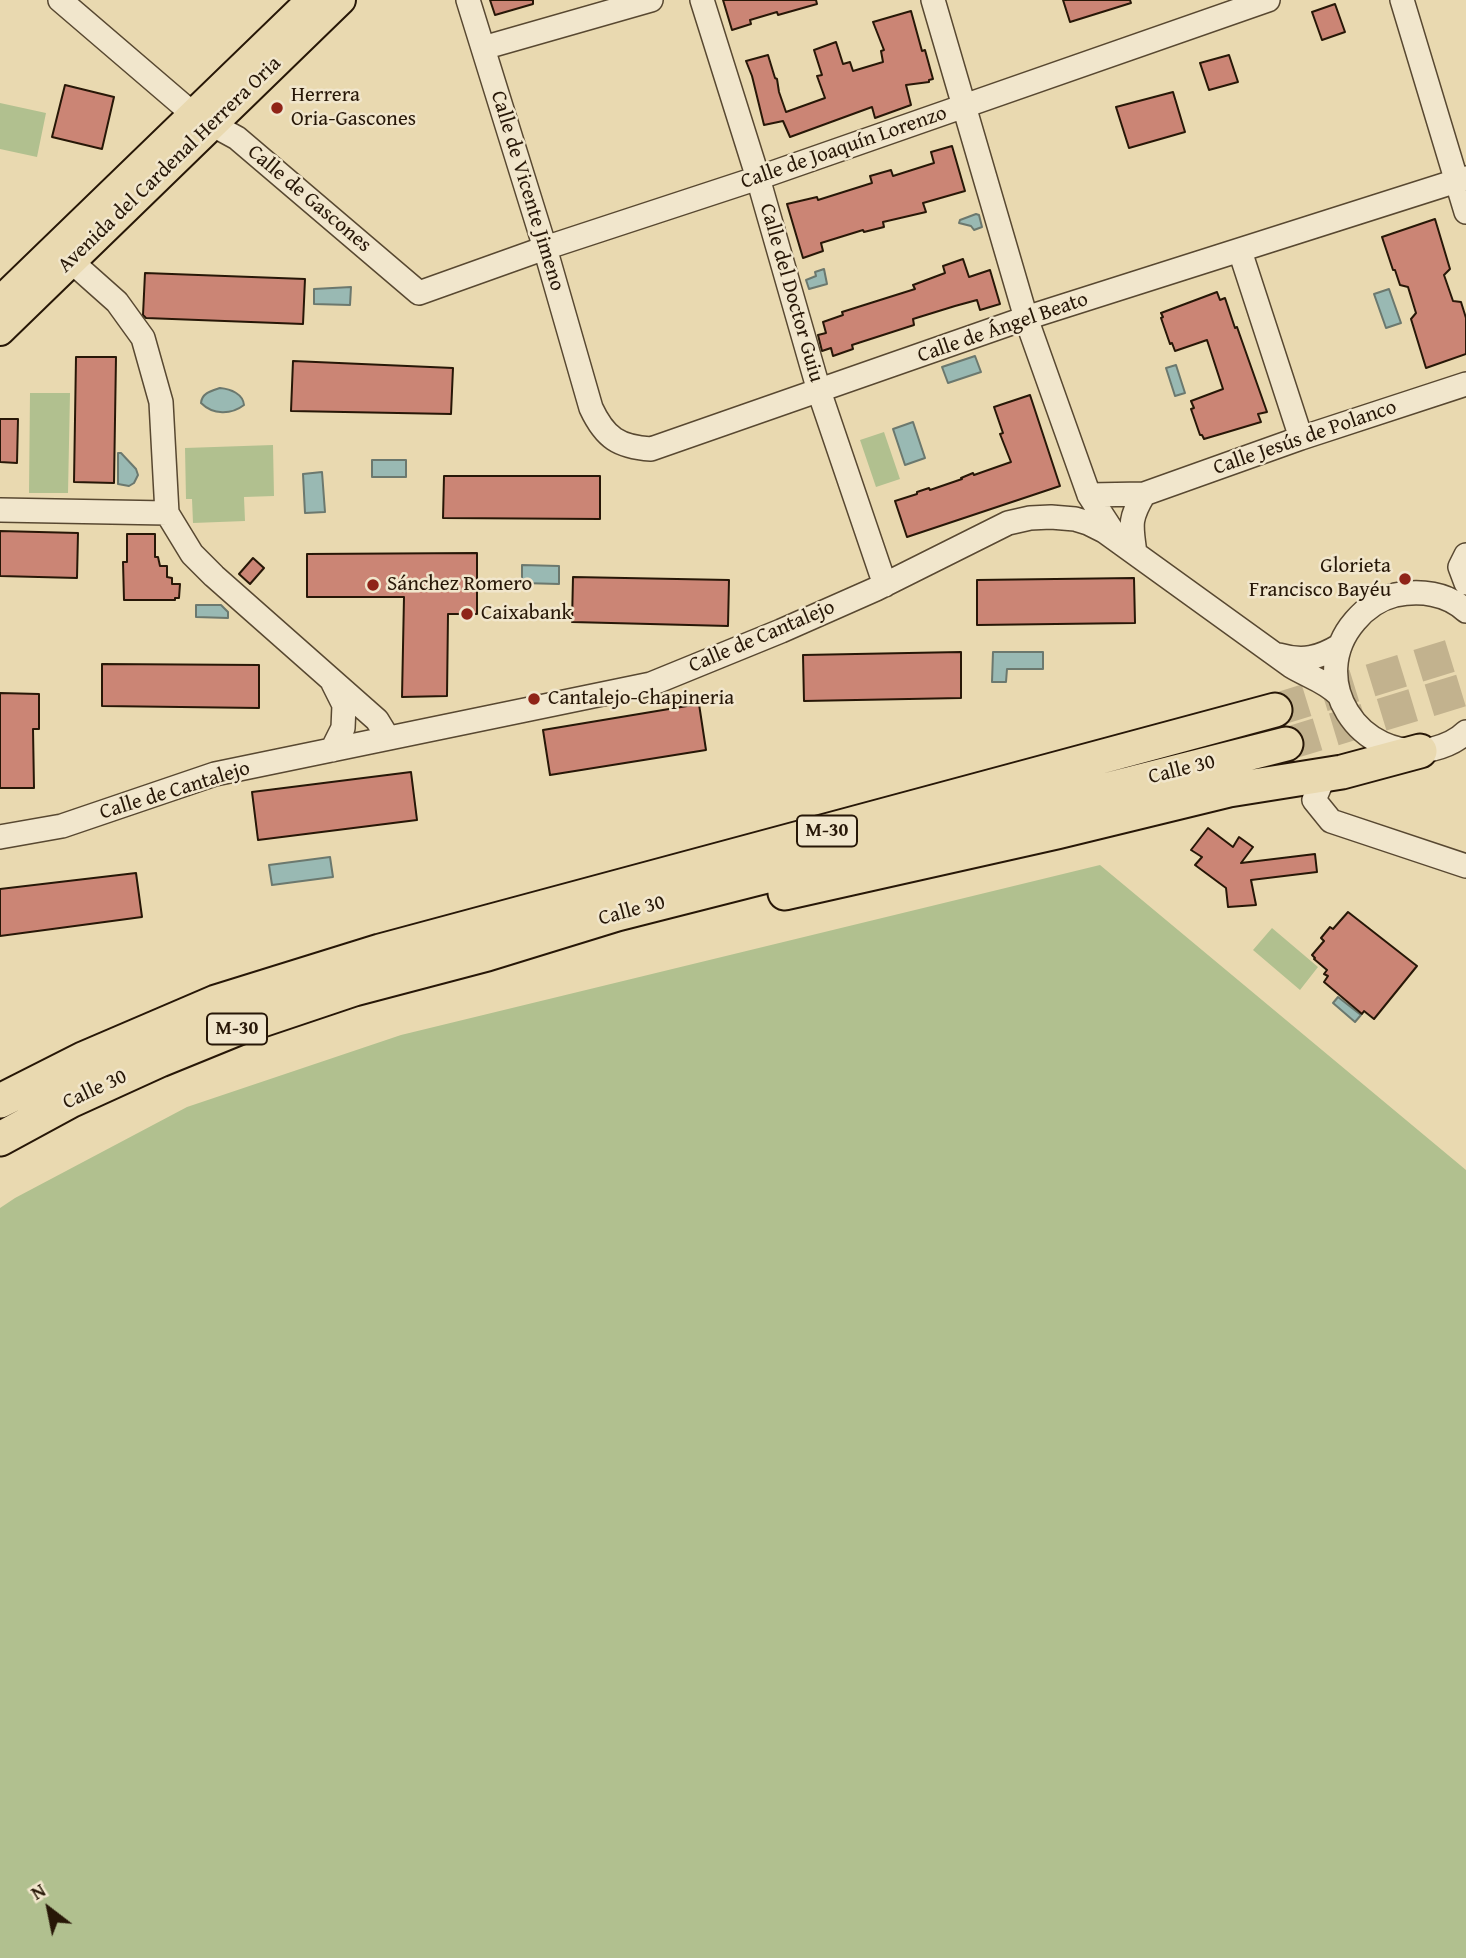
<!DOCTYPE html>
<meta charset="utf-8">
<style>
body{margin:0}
#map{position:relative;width:1466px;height:1958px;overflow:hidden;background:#e9d9b0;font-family:"Gentium Book Plus",serif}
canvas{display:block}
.north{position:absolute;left:14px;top:1874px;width:70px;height:70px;-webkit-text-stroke:5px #f1e6cc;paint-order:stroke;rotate:328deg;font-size:19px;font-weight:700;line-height:28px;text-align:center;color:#271707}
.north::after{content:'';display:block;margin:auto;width:24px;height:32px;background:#271707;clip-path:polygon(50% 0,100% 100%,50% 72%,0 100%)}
</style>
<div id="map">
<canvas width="1466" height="1958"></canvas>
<div class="north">N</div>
</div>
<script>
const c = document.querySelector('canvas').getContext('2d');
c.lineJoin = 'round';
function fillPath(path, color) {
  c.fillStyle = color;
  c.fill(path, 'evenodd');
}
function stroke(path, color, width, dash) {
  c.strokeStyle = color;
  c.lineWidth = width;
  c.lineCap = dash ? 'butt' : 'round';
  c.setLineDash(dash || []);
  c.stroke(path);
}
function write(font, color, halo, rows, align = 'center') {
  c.font = font + ' "Gentium Book Plus",serif';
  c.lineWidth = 5;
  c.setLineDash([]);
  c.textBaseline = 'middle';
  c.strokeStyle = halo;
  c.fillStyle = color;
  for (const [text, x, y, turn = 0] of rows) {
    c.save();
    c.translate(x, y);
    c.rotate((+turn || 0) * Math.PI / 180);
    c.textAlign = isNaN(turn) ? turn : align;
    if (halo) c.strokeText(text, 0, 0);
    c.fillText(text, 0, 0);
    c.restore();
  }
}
fillPath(new Path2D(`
 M0,103l46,10 -9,44 -37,-8z
 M30,393h40l-2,100h-39z
 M884,432l16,47 -24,8 -16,-47z
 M273,445l1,51 -30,1 1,24 -52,2 -1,-24h-6l-1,-51z
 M1100,865l366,305v788h-1466v-750l15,-10 172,-91 214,-72z
 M1272,928l46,39 -18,23 -47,-40z`), '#b1c08f');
const water = new Path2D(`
 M976,214l3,1 3,12 -8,3 -3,-4 -12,-3 1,-3z
 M824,269l3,15 -18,5 -3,-9 10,-4 -1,-4z
 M351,287l-1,18 -36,-1v-15z
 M1389,289l12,34 -15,5 -12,-34z
 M975,356l6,16 -33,11 -6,-16z
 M1176,365l9,28 -10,3 -9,-28z
 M220,388c11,1 23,6 24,17 -13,10 -31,10 -43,-2 1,-10 10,-12 19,-15z
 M913,422l12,36 -20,7 -12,-36z
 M121,453l15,16 2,6 -4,8 -5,3 -11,-2v-31z
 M372,460h34v17h-34z
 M322,472l3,40 -20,1 -2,-39z
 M522,565l37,1v18l-37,-1z
 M196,605h25l7,7v6l-32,-1z
 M993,652h50v17h-36l-1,13h-14z
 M330,857l3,20 -61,8 -3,-20z
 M1338,997l23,18 -6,7 -22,-19z`);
fillPath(water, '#99b9b3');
stroke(water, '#6b786e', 2);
const building = new Path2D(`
 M490,0h43v4l-38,11z
 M723,0h93l1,4 -39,11 -1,-3 -27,8 1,4 -19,6z
 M1063,0h67l1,3 -61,19z
 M1335,4l10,28 -23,8 -10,-28z
 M911,11l11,40 3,-1 8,29 -4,1v2l-23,3 5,20 -36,13 -3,-11 -82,30 -7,-16 -19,4 -12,-49 -6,-15 22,-6 7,23 2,1 2,13 7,20 39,-14 -8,-22 5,-1 -8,-25 22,-8 7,22 7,-2 3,9 30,-9 -2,-11 3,-1 -11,-28z
 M1229,55l9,27 -29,8 -9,-27z
 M65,85l49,12 -12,52 -50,-12z
 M1173,92l12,40 -56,16 -13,-41z
 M952,146l13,45 -42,12 3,9 -43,10 1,5 -20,5 -1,-2 -42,13 2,8 -20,7 -16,-54 30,-7 1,3 54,-17 -2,-7 21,-6 2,6 41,-13 -3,-11z
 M1435,219l15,50 -6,6 9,26 8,1 5,16v36l-40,14 -15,-49 5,-6 -8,-26 -8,-2 -5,-15h-2l-11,-33z
 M963,259l6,18 21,-7 10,34 -20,6 -3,-10 -22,6 -42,13 1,6 -62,20 1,4 -20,7 -2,-8 -9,3 -4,-16 8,-2 -3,-11 20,-7 -1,-3 73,-23 -2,-4 32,-12 -2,-7z
 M145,273l160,6 -2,45 -157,-6 -3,-3z
 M1217,292l3,8 5,-2 10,30 2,-1 30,85 -9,2 3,8 -57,17 -2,-4h-2l-9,-26 3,-1 -3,-7 32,-12 -16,-49 -32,11 -3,-8 -2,1 -9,-26 2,-1 -2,-4z
 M76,357h40l-2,126 -40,-1z
 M293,361l160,7 -2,46 -160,-3z
 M1030,395l30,91 -153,51 -12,-36 22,-7v-2l12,-4 1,2 32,-11 -1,-1 12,-5 1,2 37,-13 -11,-28 3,-1 -9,-26z
 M0,419h18l-1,44 -17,-1z
 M444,476h156v43l-157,-1z
 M0,531l78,2 -1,45 -77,-2z
 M127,534h28v23h3l2,9h7v11l5,1v6h8l-1,14h-4v2h-51l-1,-38h4z
 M477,553v61h-29l-1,82 -45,1 2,-100h-97v-43z
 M253,558l11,10 -14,16 -11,-10z
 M573,577l156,3 -1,46 -156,-4z
 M1134,578l1,45 -158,2v-45z
 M961,652v46l-157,3 -1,-46z
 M102,664l157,1v43l-157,-2z
 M0,693l39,1v35h-6l1,59h-34z
 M699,704l7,46 -156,25 -7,-45z
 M411,772l6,48 -159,20 -6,-48z
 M1208,828l25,19 6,-10 14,10 -12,16 74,-9 2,18 -66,8 5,25 -28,2 -2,-19 -31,-23 7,-8 -11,-7z
 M136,873l6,44 -142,19v-47z
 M1348,912l69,54 -43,53 -10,-8 -2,3 -38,-32 4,-6 -4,-2 3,-4 -13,-11 1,-1 -3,-3 12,-14 -3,-3 9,-11 3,2z`);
fillPath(building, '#cb8575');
stroke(building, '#271707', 2);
stroke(new Path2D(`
 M1275,710l191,-59
 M1286,744l180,-55`), '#c2b28e', 33, [33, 17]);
const minor = new Path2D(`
 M60,0l133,114 44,24 182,155 126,-45 213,-70 510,-178
 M468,0l77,248 46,160c14,30 28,39 60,41l375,-131 440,-140
 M702,0l56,178 61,213 66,194
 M933,0l93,318 63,177 26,40
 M1402,0l64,212
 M483,48l168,-48
 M1240,251l61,187
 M72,262l45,40 26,36 18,64 6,111 25,41 22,22 163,144 11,18
 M1089,495l55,-1 157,-56 165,-54
 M0,510l167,3
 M1135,553c-4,-28 -6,-34 9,-59
 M1466,555l-6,12 6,16
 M1466,611c-19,-18 -46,-21 -71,-16 -16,4 -29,13 -40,26 -50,58 4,143 78,128 12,-3 24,-8 33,-17
 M1279,655c24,7 40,3 60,-9
 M332,750l11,-22 1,-23 -11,-22
 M1325,774l-11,26 17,21 135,45
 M0,837l62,-11 153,-52 436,-90 130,-53 95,-42 132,-66 22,-5 21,-1 24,2 13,4 16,8 187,135c16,10 35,15 48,29`);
const major = new Path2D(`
 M0,301l311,-301
 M0,331l341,-331`);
const highway = new Path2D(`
 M785,893l272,-61 172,-42 113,-18 78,-21
 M0,1101l83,-42 133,-57 164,-51 895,-241
 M0,1139l70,-38 90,-41 81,-33 113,-38 133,-35 130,-40 669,-170`);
stroke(minor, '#584831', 26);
stroke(major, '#271707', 32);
stroke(highway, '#271707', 37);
stroke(minor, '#f1e6cc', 23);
stroke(major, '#e9d9b0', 28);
stroke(highway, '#e9d9b0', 33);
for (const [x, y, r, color] of [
 [277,108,7,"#8f2418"],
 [1405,579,7,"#8f2418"],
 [373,585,7,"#8f2418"],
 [467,614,7,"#8f2418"],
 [534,699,7,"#8f2418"]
]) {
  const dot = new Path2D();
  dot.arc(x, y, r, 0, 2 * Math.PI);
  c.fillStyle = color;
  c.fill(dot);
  stroke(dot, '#f1e6cc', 2.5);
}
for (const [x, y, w] of [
 [827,831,60],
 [237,1029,60]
]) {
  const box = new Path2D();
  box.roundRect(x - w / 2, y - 15.5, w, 31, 5);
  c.fillStyle = '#f1e6cc';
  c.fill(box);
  stroke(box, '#271707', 2);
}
write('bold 19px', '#271707', null, [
 ["M-30",827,831],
 ["M-30",237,1029]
]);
write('21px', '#271707', '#f1e6cc', [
 ["Herrera",291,96],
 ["Oria-Gascones",291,120],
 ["Glorieta",1391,567,"right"],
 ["Francisco Bayéu",1391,591,"right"],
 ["Sánchez Romero",387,585],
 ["Caixabank",481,614],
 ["Cantalejo-Chapineria",548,699]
], 'left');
write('21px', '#271707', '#f1e6cc', [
 ["Calle de Joaquín Lorenzo",844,148,-19],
 ["Avenida del Cardenal Herrera Oria",170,165,-44],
 ["Calle de Vicente Jimeno",527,191,73],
 ["Calle de Gascones",309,199,40],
 ["Calle del Doctor Guiu",791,293,74],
 ["Calle de Ángel Beato",1003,328,-19],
 ["Calle Jesús de Polanco",1305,438,-19],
 ["Calle de Cantalejo",762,637,-23],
 ["Calle 30",1182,770,-14],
 ["Calle de Cantalejo",175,791,-17],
 ["Calle 30",632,911,-15],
 ["Calle 30",95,1090,-25]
]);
</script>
